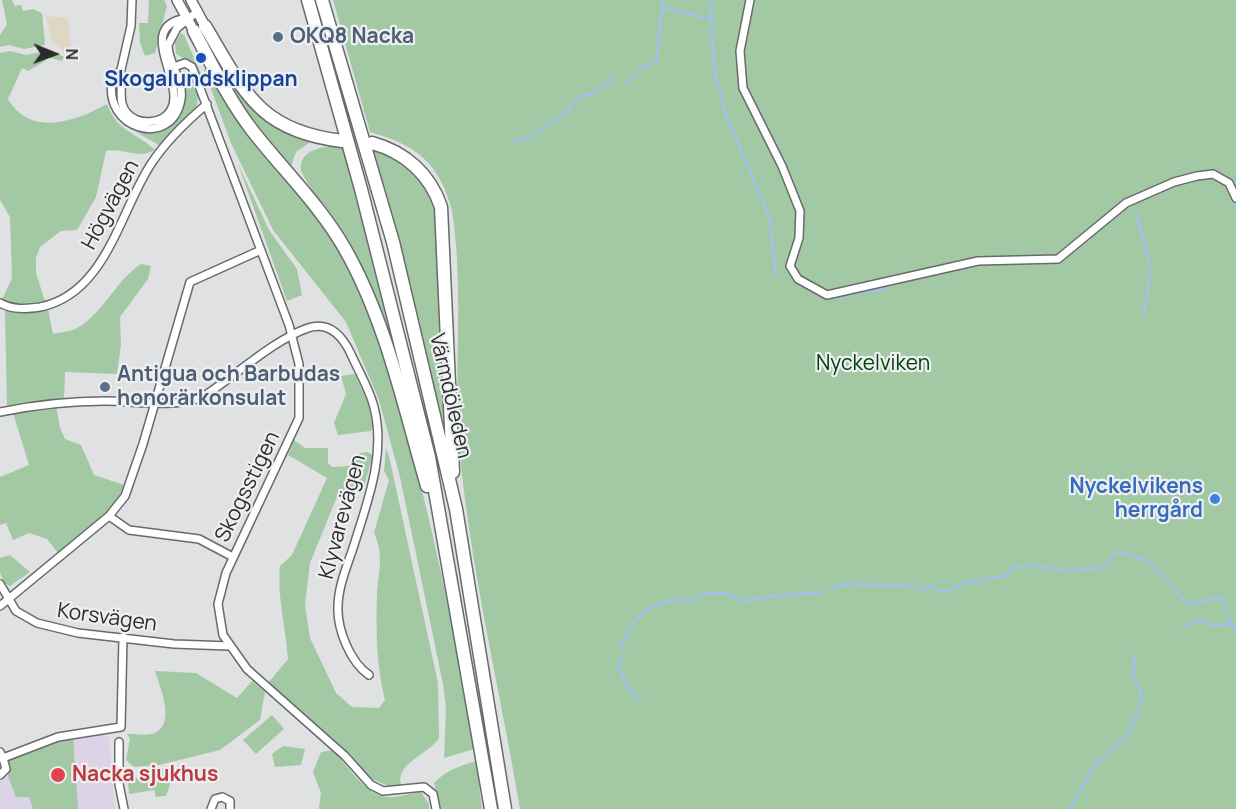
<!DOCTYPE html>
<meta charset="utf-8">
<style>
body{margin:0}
#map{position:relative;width:1236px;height:809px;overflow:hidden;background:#e0e1e3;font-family:Manrope,sans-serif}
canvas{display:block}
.north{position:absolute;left:24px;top:24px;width:60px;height:60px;-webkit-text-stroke:4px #edeff0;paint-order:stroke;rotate:91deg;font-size:16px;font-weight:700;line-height:24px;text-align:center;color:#2a2b2b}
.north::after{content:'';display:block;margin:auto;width:21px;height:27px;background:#2a2b2b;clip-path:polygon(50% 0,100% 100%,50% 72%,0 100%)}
</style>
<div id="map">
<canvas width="1236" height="809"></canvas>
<div class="north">N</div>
</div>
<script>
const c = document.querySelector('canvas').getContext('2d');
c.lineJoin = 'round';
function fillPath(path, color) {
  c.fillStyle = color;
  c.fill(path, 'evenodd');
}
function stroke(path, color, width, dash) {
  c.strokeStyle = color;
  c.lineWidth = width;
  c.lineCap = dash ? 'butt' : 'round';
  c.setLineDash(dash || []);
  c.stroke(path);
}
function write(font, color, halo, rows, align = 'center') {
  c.font = font + ' Manrope,sans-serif';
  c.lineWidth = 4.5;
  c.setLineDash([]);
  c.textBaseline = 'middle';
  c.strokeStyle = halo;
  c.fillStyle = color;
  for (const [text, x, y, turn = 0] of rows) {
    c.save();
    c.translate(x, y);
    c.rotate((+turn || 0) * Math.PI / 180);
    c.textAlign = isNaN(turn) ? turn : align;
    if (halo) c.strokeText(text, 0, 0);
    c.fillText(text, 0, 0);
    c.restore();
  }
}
fillPath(new Path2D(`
 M46,16l22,2 3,33 -3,4 -17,-15z`), '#e0d7c2');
fillPath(new Path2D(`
 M103,734l6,4 6,71h-115v-29l8,-10 1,-11 64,-23z`), '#ddd3e7');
fillPath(new Path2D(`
 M2,0h10l3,6 6,-1 2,6 10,-2 9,4 3,32 -21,4 -15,-4 -9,2v-12l7,-11z
 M149,0h15l3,6 -12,47 -10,3 -5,-13 -1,-20h9z
 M333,0h903v809h-716c-19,-115 -47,-228 -59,-344 -9,-84 4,-170 -9,-254 -12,-47 -35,-66 -82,-79z
 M181,33l3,2 18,41 3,13 -11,-25 -18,-10 -1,-12z
 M51,50l13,7 -2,4 -16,-4 -1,4 -17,10 -6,-3 -14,31c22,38 67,23 99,5 11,29 28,27 48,46 -18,10 -31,-3 -49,1l-10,46 -19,33 -16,1 -21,16 -4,11v15l9,28 -35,4 -8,-5 10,-22 -2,-61 -10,-17v-147l10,-2 16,4z
 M217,64c33,41 45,59 95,77l-16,11 -6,17 -45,-56z
 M206,66c12,23 25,49 42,70 31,37 66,71 91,113 29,48 44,104 60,157 33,112 56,227 75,343l-30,9 2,-50 -3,-24 -43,-207 -21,-77 -33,-78 -73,-92 -42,-87 -27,-73z
 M186,72l12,24 -1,10 -38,39 -25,-14c41,10 58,-22 49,-57z
 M343,146l30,108 35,151c-16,-52 -29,-108 -55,-157 -15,-27 -39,-50 -52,-77 -3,-23 25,-25 42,-25z
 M373,149l32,15 19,20 10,20 5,35 5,185z
 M238,164l31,66 28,39 5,26 -15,6z
 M141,264l10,2 -3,13 -28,38 1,27 -4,30 -52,-2 -1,26 -57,9 -2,-96 43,-2 5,25c7,-2 18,-2 24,-6 26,-14 39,-48 64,-64z
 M355,374l14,31 4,22 -2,4 -33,4 -4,-12 12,-29 -5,-18z
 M56,406l4,22 5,11 16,6 13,30 30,10 -9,20 -57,48 -11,-14 -18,-6 -16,7 -7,-17 -6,2v-48l29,-12 -16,-52z
 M294,440l11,8h23v15l4,4 18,-1 6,-12 11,-2 6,3 -11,38 -23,-1 -29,71 -5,42 5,33 26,55 16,14 27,1 6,-8c-9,-34 -9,-72 -8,-107 2,-22 7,-39 -3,-60l15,-53 -5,-9 2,-23 3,8 49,227 1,55c-11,17 -44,25 -38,47l-10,2 -24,-10 -16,-22 -83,-72 20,-24c-2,-32 -11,-60 -8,-93l12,-11 35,-77 -39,-23z
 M10,555l20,17 -20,14 -6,-3 -4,-11v-14z
 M155,671l41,2 41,25 15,-17 13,11 -5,28 -40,30 -61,15 -25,2 -8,-7 4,-21 -3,-5c8,0 21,2 28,-1 21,-11 5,-45 0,-62z
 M272,715l12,14 -28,25 -13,-14z
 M73,736l5,73h-45l-4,-12h-13l-8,-21 1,-17 44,-18z
 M283,746l22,3 -4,16 -26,2 -3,-13z
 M333,750c14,15 32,45 54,47 12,1 23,-4 34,-5l8,12v5h-110l2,-16 -8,-21 8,-20z
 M476,761l6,48h-41l-7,-26c12,-13 26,-17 42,-22z
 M165,768l5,1 3,6 -7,21 -10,1 -2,-7 -25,4 -2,-20 8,-2 1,6 23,-3v-6z`), '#a2c8a4');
stroke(new Path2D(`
 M714,0l-4,6 5,68 11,40 44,105 6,56
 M662,8l49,11
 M656,63l7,-63
 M638,69l14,-5
 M625,82l11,-7
 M605,86l7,-8
 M515,143l3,-4 10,-1 42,-28v-4l14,-12 5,2 11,-8
 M1136,213l14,52
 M839,299l17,-6 30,-3
 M1144,316l6,-47
 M915,587l7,3 9,-4 13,6 25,-10 37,-6 8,-9 19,-2 33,6 41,-4 6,-13c35,-5 55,27 74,51l35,-8 9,27
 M830,589l14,-5 67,2
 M1183,628l10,-7 11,-1 6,5 21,-1 5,5
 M620,648c6,-8 7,-18 13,-25 14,-18 39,-26 59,-22l13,-7 21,-1 17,9 29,-6 51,-4
 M624,655l-6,10 8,20 14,17
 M1069,809l27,-45 32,-30 9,-19 5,-19 -9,-21 2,-19`), '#9cc2fd', 2);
const minor = new Path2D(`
 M750,0l-10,51 3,37 39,78 18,45 -1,27 -9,28 8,13 29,16 151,-34 80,-2 68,-56 48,-21 23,-6 16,-2 16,9 7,15
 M187,18c-60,9 13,77 -24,100 -7,4 -18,5 -26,2 -20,-8 -16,-27 -15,-44l-5,-3 -4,4c-13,53 60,73 68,22 3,-20 -13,-35 -13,-54l9,-17 21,-17
 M168,69l17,-6 7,4 97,258 10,39v54l-73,155 -8,31 5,31 24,34 98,87 26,29 12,6 41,-4 9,7 3,15
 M120,74l11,-48 1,-26
 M0,303c13,7 26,6 40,4 66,-13 80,-96 111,-143 15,-23 36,-43 56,-60
 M0,412c35,-7 69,-11 105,-11 33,0 63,7 96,-3 32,-20 72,-58 107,-70 21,-7 34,8 42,24 8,18 19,36 24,55 12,47 -6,93 -20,138 -6,19 -16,41 -16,62 -1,22 12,55 31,68
 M109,516l20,14 70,9 34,18
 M0,584l16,27 21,12 41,10 96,11 55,2
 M0,606l109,-90 16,-20 18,-52 47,-162 71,-32
 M119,742v42l5,25
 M0,752l3,6 55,-21 63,-10 2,-90
 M0,775l6,-6 -3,-11
 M211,809l4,-10 7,-2 8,4v8`);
const secondary = new Path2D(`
 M177,0l17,31
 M191,0l14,26`);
const motorway = new Path2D(`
 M308,0l53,189 68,268 62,352
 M322,0l71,242 63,267 49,300
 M205,26c39,65 53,105 137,115
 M194,31c18,34 35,69 58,99 31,40 68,75 93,119 41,72 59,158 82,237
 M372,143c33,9 58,31 69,64l12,265`);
stroke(minor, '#686a6b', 10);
stroke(secondary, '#686a6b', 12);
stroke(motorway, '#686a6b', 15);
stroke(minor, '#fff', 7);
stroke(secondary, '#fff', 9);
stroke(motorway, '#fff', 12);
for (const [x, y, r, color] of [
 [278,37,6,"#5c6f8a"],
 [201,58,6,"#1a4fb4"],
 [105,387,6,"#5c6f8a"],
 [1215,499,6,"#3f7fe0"],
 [58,775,8,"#e0444e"]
]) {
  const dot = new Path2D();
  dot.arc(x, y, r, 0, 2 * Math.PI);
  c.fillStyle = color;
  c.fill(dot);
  stroke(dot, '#edeff0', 2);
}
write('bold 21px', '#4e5e75', '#edeff0', [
 ["OKQ8 Nacka",290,37],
 ["Antigua och Barbudas",117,375],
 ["honorärkonsulat",117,399]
], 'left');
write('bold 21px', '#164399', '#edeff0', [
 ["Skogalundsklippan",201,80]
]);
write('21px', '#2a2b2b', '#edeff0', [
 ["Högvägen",111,205,-62],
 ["Värmdöleden",450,396,77],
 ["Skogsstigen",248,487,-64],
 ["Klyvarevägen",343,517,-75],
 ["Korsvägen",107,618,8]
]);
write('21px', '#014111', '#edeff0', [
 ["Nyckelviken",873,364]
]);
write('bold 21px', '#366cbe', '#edeff0', [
 ["Nyckelvikens",1203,487],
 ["herrgård",1203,511]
], 'right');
write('bold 21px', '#be3a42', '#edeff0', [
 ["Nacka sjukhus",72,775]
], 'left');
</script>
